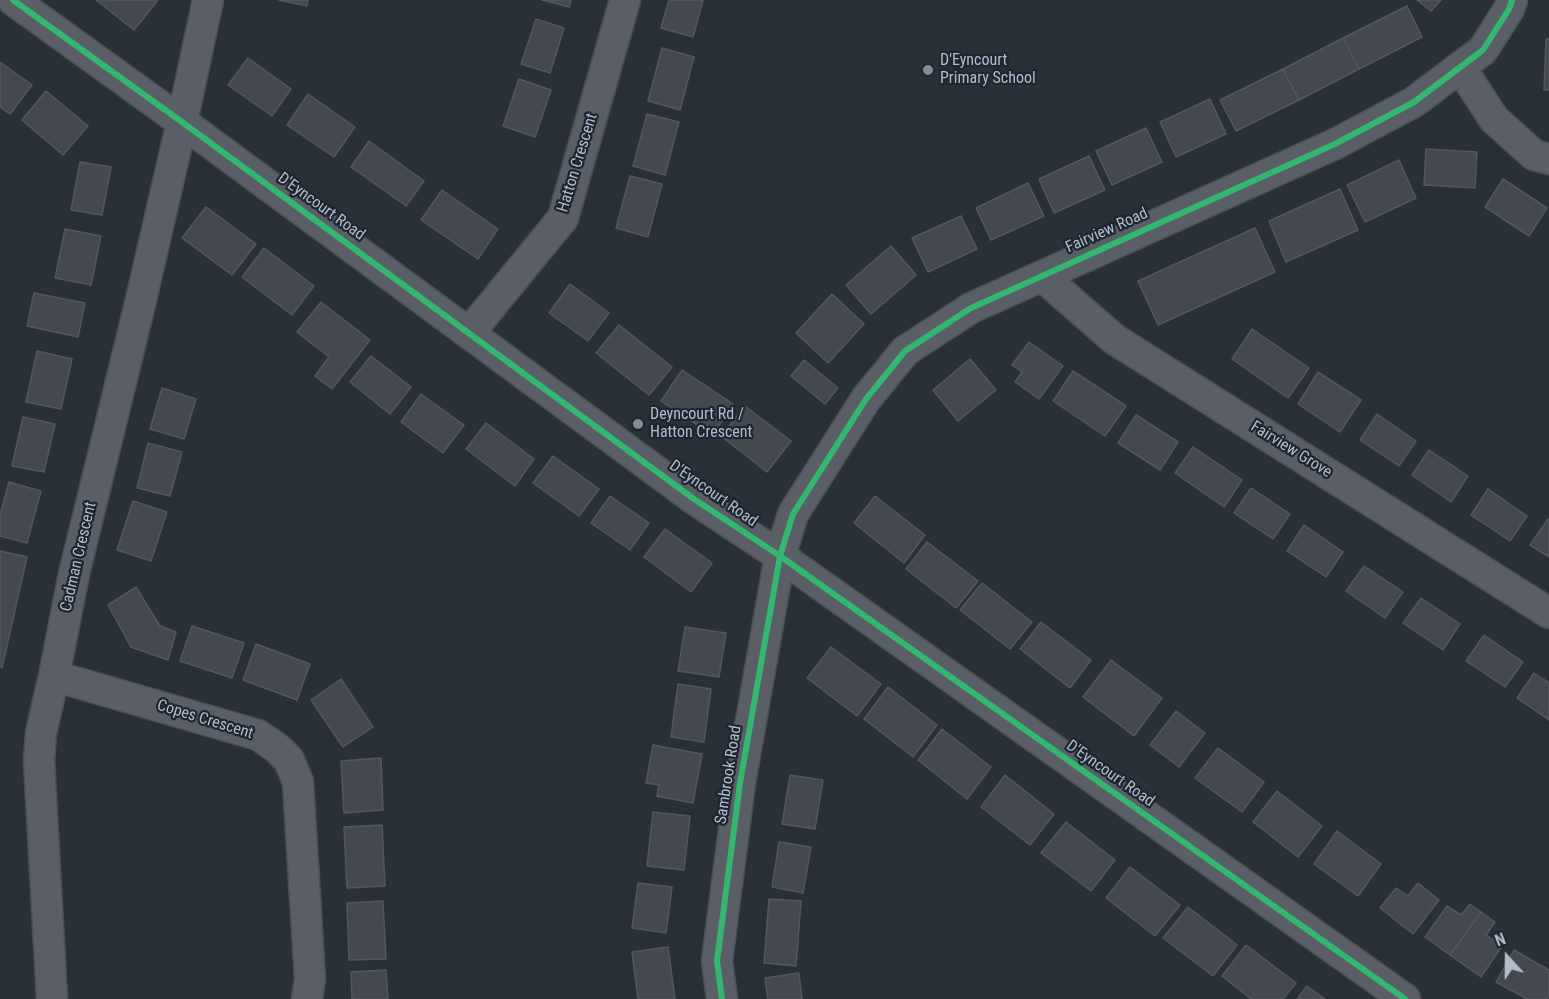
<!DOCTYPE html>
<style>
body{margin:0}
#map{position:relative;width:1549px;height:999px;overflow:hidden;background:#2a3038;font-family:"Roboto Condensed",sans-serif}
canvas{display:block}
.north{position:absolute;left:1477px;top:927px;width:60px;height:60px;-webkit-text-stroke:4px #1d2633;paint-order:stroke;rotate:339deg;font-size:16px;font-weight:700;line-height:24px;text-align:center;color:#b4bcc9}
.north::after{content:'';display:block;margin:auto;width:21px;height:27px;background:#b4bcc9;clip-path:polygon(50% 0,100% 100%,50% 72%,0 100%)}
</style>
<div id="map">
<canvas width="1549" height="999"></canvas>
<div class="north">N</div>
</div>
<script>
const c = document.querySelector('canvas').getContext('2d');
c.lineJoin = 'round';
function fillPath(path, color) {
  c.fillStyle = color;
  c.fill(path, 'evenodd');
}
function stroke(path, color, width, dash) {
  c.strokeStyle = color;
  c.lineWidth = width;
  c.lineCap = dash ? 'butt' : 'round';
  c.setLineDash(dash || []);
  c.stroke(path);
}
function write(font, color, halo, rows, align = 'center') {
  c.font = font + ' "Roboto Condensed",sans-serif';
  c.lineWidth = 4.5;
  c.setLineDash([]);
  c.textBaseline = 'middle';
  c.strokeStyle = halo;
  c.fillStyle = color;
  for (const [text, x, y, turn = 0] of rows) {
    c.save();
    c.translate(x, y);
    c.rotate((+turn || 0) * Math.PI / 180);
    c.textAlign = isNaN(turn) ? turn : align;
    if (halo) c.strokeText(text, 0, 0);
    c.fillText(text, 0, 0);
    c.restore();
  }
}
const building = new Path2D(`
 M96,0h62l-24,30z
 M279,0h29l-1,6z
 M542,0h29l-2,7z
 M669,0h34l-10,37 -32,-9z
 M1417,0h24l-10,11z
 M1407,6l15,31 -63,32 -16,-31z
 M536,19l28,9 -14,45 -29,-9z
 M1343,38l16,31 -60,31 -16,-31z
 M1546,39h3v51h-5z
 M662,48l32,9 -14,53 -32,-9z
 M248,58l43,31 -19,27 -44,-31z
 M0,62l32,23 -22,29 -10,-7z
 M1283,69l16,31 -63,31 -16,-31z
 M519,79l32,11 -16,47 -32,-11z
 M46,91l42,35 -25,29 -41,-35z
 M308,94l47,33 -21,30 -47,-32z
 M1210,99l16,35 -50,23 -16,-35z
 M647,114l32,8 -14,53 -32,-9z
 M1146,128l16,34 -50,23 -16,-34z
 M369,141l55,40 -18,25 -55,-39z
 M1426,149l51,3 -2,36 -51,-3z
 M1089,156l16,34 -51,23 -15,-34z
 M1399,160l17,38 -51,24 -18,-37z
 M80,162l31,5 -9,48 -31,-5z
 M630,176l32,8 -14,53 -32,-9z
 M1503,179l44,29 -18,28 -44,-29z
 M1028,183l16,33 -53,24 -15,-32z
 M1340,189l18,41 -72,32 -17,-41z
 M442,190l56,39 -20,30 -57,-39z
 M206,207l50,37 -24,31 -50,-37z
 M961,216l16,33 -49,23 -16,-34z
 M1255,228l20,44 -117,53 -20,-44z
 M65,229l36,7 -10,49 -36,-7z
 M891,246l25,29 -45,39 -25,-29z
 M264,248l50,38 -22,29 -50,-38z
 M570,284l39,29 -21,28 -39,-28z
 M34,293l51,10 -7,34 -51,-11z
 M832,294l32,30 -36,39 -32,-30z
 M321,302l49,38 -38,49 -17,-13 14,-19 -32,-25z
 M619,325l53,42 -23,28 -53,-42z
 M1252,329l57,39 -21,30 -56,-39z
 M1029,342l34,24 -24,33 -24,-17 7,-10 -10,-7z
 M37,351l35,8 -11,50 -35,-7z
 M371,356l40,31 -21,27 -40,-32z
 M970,359l26,31 -38,31 -25,-31z
 M804,360l34,28 -13,16 -34,-28z
 M682,370l51,34 -20,31 -52,-34z
 M1073,371l53,35 -21,30 -52,-35z
 M1318,372l43,28 -21,32 -42,-28z
 M162,388l34,11 -12,40 -34,-10z
 M421,394l43,31 -21,28 -42,-31z
 M745,406l46,35 -24,31 -46,-36z
 M1377,414l39,27 -17,25 -39,-26z
 M1136,415l42,27 -18,28 -42,-27z
 M23,417l32,7 -11,48 -32,-6z
 M486,423l48,36 -19,27 -49,-37z
 M148,443l34,9 -12,44 -33,-8z
 M1193,447l49,33 -18,27 -49,-34z
 M1429,450l39,26 -17,26 -39,-27z
 M553,456l46,33 -20,27 -46,-33z
 M9,482l32,9 -14,52 -27,-7v-21z
 M1251,488l39,26 -17,25 -39,-26z
 M1488,489l39,27 -17,25 -39,-26z
 M610,496l39,27 -19,27 -39,-27z
 M875,496l50,39 -21,28 -50,-40z
 M133,501l34,11 -16,49 -34,-11z
 M1548,519l1,1v37l-19,-12z
 M1304,525l39,27 -17,25 -39,-26z
 M665,529l47,34 -21,29 -47,-35z
 M927,542l51,39 -22,27 -50,-39z
 M0,551l27,6 -25,111 -2,-1z
 M1364,566l39,26 -18,26 -39,-27z
 M982,583l50,39 -22,27 -50,-39z
 M136,587l24,39 16,6 -8,28 -37,-13 -23,-42z
 M1421,598l39,26 -17,26 -40,-27z
 M1041,622l50,38 -21,28 -50,-39z
 M192,626l52,17 -12,35 -52,-17z
 M685,627l41,6 -7,44 -41,-6z
 M1484,635l39,27 -18,25 -39,-26z
 M256,644l54,20 -13,36 -54,-20z
 M831,647l50,37 -24,32 -50,-38z
 M1111,660l51,38 -28,38 -51,-39z
 M1534,673l15,10v37l-32,-22z
 M341,679l32,48 -30,20 -32,-47z
 M678,684l33,5 -7,53 -33,-5z
 M888,687l49,38 -24,32 -49,-38z
 M1176,711l29,22 -26,34 -29,-22z
 M942,729l49,38 -24,32 -49,-39z
 M653,745l49,9 -9,49 -36,-7 2,-11 -13,-2z
 M1218,748l46,34 -22,30 -47,-34z
 M381,758l2,52 -39,3 -3,-52z
 M790,775l33,5 -8,49 -33,-5z
 M1005,775l49,39 -24,31 -49,-38z
 M1277,791l45,35 -24,31 -45,-35z
 M653,812l37,4 -6,54 -37,-4z
 M1066,822l49,38 -24,31 -50,-38z
 M382,825l3,61 -38,2 -3,-61z
 M1337,831l44,33 -23,32 -44,-32z
 M779,842l32,5 -8,46 -31,-6z
 M1130,867l50,38 -25,31 -49,-38z
 M638,883l34,4 -6,46 -34,-5z
 M1418,883l21,17 -26,34 -33,-26 16,-20 12,8z
 M769,899l32,2 -5,65 -32,-3z
 M383,901l3,58 -37,1 -2,-57z
 M1470,904l11,8 -31,43 -25,-18 22,-31 14,9z
 M1188,907l49,38 -24,31 -50,-38z
 M1481,912l14,10 -9,13 16,11 -21,31 -31,-22z
 M1246,945l50,38 -13,16h-32l-29,-23z
 M668,947l7,52h-37l-6,-47z
 M1514,950l35,20v26l-2,3h-20l-31,-17z
 M386,970l2,29h-36l-1,-27z
 M799,973l3,26h-34l-3,-21z
 M1307,986l18,13h-28z`);
fillPath(building, '#444950');
stroke(building, '#52575f', 1.5);
const minor = new Path2D(`
 M13,0l169,122 512,377 86,57 625,443
 M1460,67l34,52 40,36 15,4
 M1042,276l72,63 435,274
 M469,333l94,-115 62,-218
 M54,676l204,59 19,13 12,12 9,22 12,197 -3,20
 M52,999l-13,-239 2,-27 13,-57 20,-102 66,-270 42,-182 26,-122
 M722,999l-5,-38 23,-178 40,-227 13,-42 73,-115 39,-48 66,-43 364,-164 79,-42 69,-52 26,-41 3,-9`);
stroke(minor, '#484c53', 33);
stroke(minor, '#5a5e66', 30);
stroke(new Path2D(`
 M13,0l169,122 512,377 86,57 625,443
 M722,999l-5,-38 23,-178 40,-227 13,-42 73,-115 39,-48 66,-43 364,-164 79,-42 69,-52 26,-41 3,-9`), '#33b770', 6);
for (const [x, y, r, color] of [
 [928,70,6,"#848b96"],
 [638,424,6,"#848b96"]
]) {
  const dot = new Path2D();
  dot.arc(x, y, r, 0, 2 * Math.PI);
  c.fillStyle = color;
  c.fill(dot);
  stroke(dot, '#1d2633', 2);
}
write('16px', '#b4bcc9', '#1d2633', [
 ["D'Eyncourt",940,61],
 ["Primary School",940,79],
 ["Deyncourt Rd /",650,415],
 ["Hatton Crescent",650,433]
], 'left');
write('16px', '#b4bcc9', '#1d2633', [
 ["Hatton Crescent",578,163,-73],
 ["D'Eyncourt Road",321,207,36],
 ["Fairview Road",1107,231,-24],
 ["Fairview Grove",1291,450,32],
 ["D'Eyncourt Road",713,494,35],
 ["Cadman Crescent",79,557,-77],
 ["Copes Crescent",205,720,17],
 ["D'Eyncourt Road",1110,774,35],
 ["Sambrook Road",729,775,-81]
]);
</script>
